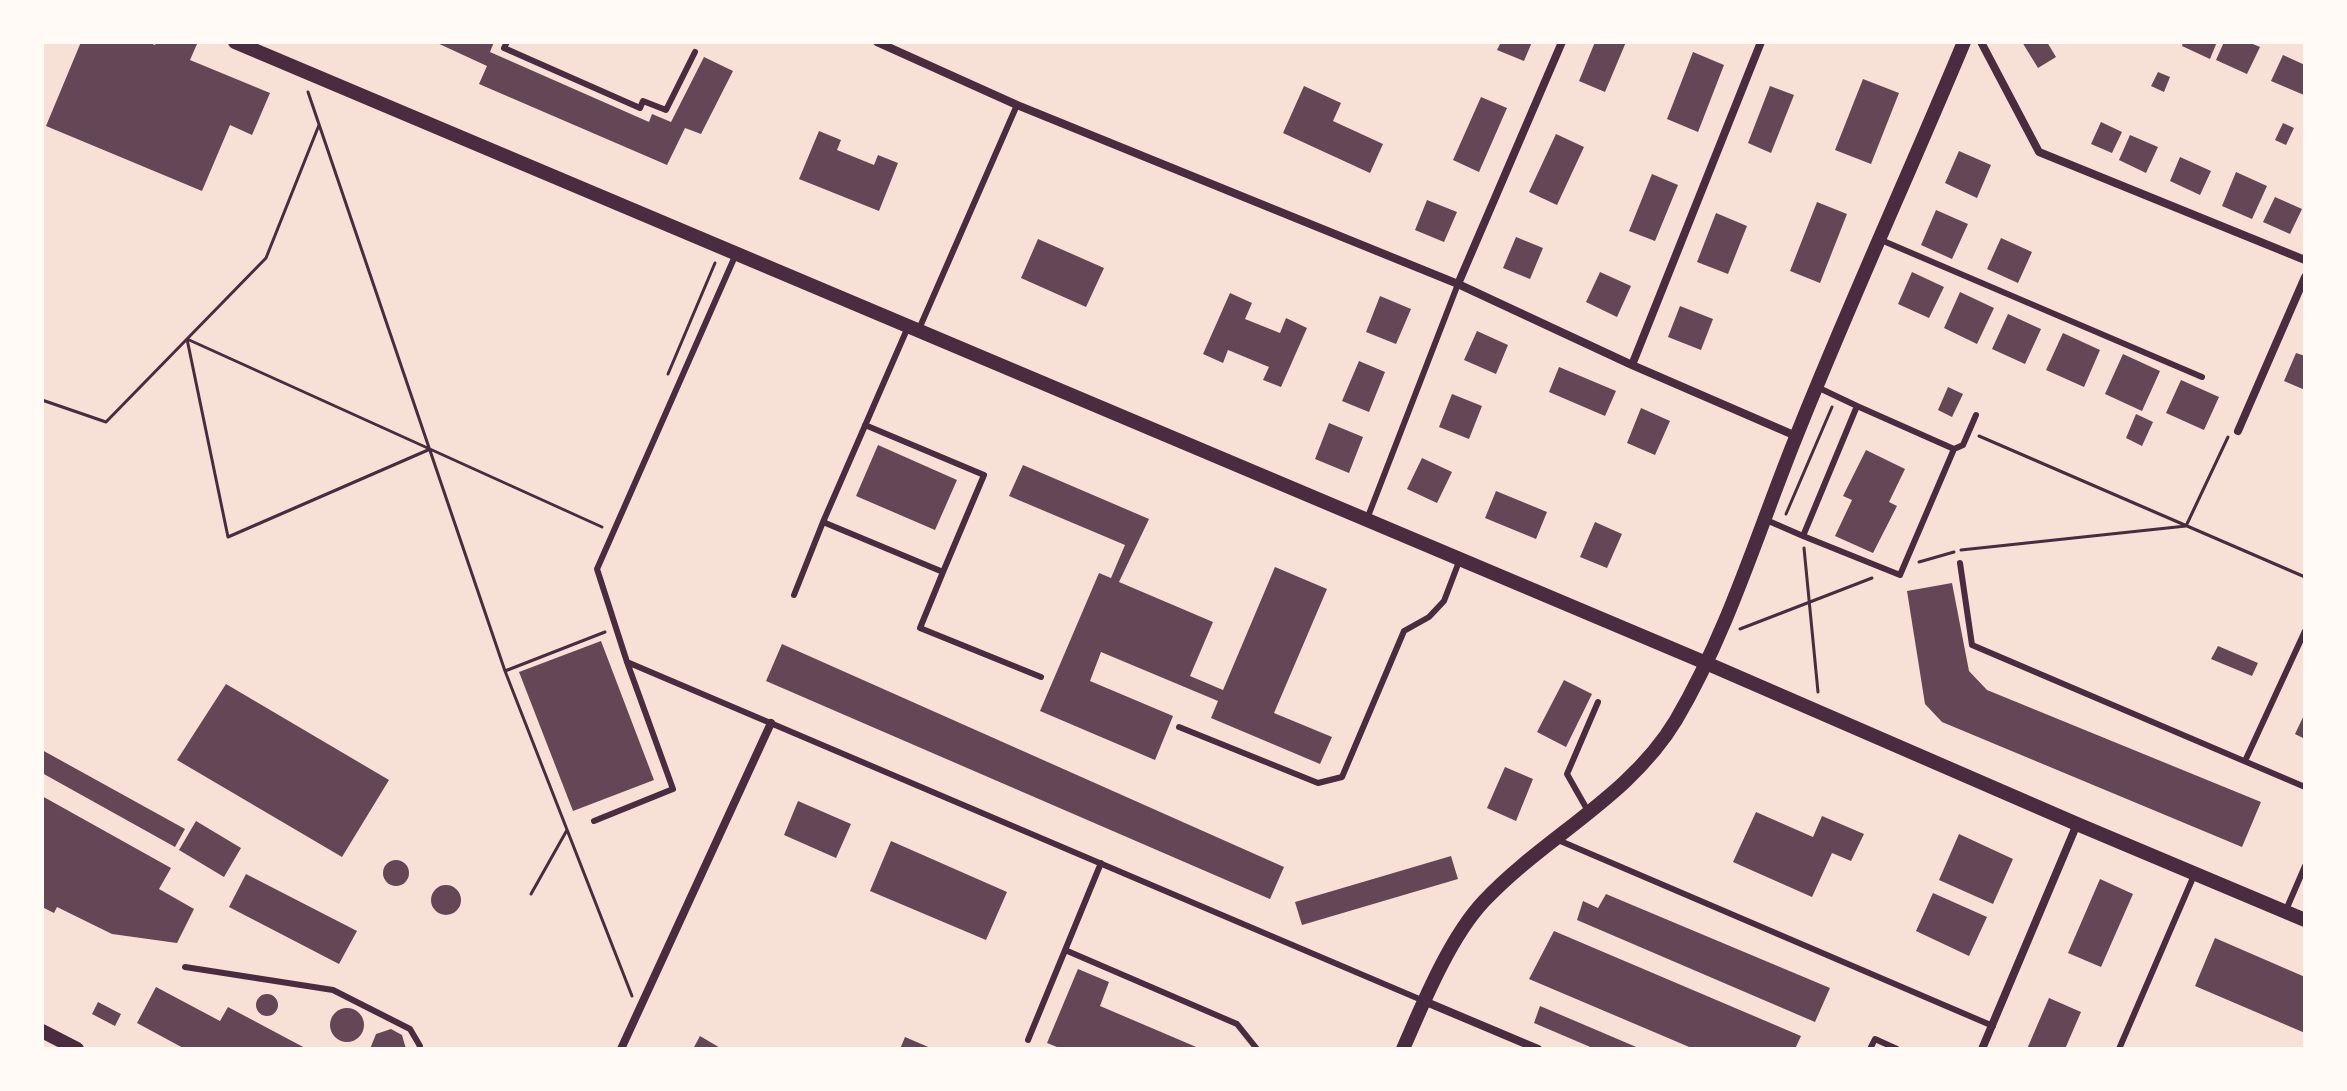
<!DOCTYPE html>
<style>
body{margin:0}
#map{position:relative;width:2347px;height:1091px;overflow:hidden;background:#f7e1d7;font-family:"Work Sans",sans-serif}
canvas{display:block}
.frame{position:absolute;inset:0;border:44px solid #fffaf5;pointer-events:none}
</style>
<div id="map">
<canvas width="2347" height="1091"></canvas>
<div class="frame"></div>
</div>
<script>
const c = document.querySelector('canvas').getContext('2d');
c.lineJoin = 'round';
function fillPath(path, color) {
  c.fillStyle = color;
  c.fill(path, 'evenodd');
}
function stroke(path, color, width, dash) {
  c.strokeStyle = color;
  c.lineWidth = width;
  c.lineCap = dash ? 'butt' : 'round';
  c.setLineDash(dash || []);
  c.stroke(path);
}
fillPath(new Path2D(`
 M81,42h66l8,3 2,-3h36l4,2 -7,16 80,33 -18,42 -22,-10 -28,66 -156,-65z
 M435,42h59l-4,10 159,70 3,-8 19,8 33,-65 29,14 -32,63 -16,-6 -18,37 -188,-81 8,-18z
 M1501,42h31l-8,19 -27,-11z
 M1595,42h31l-21,50 -26,-11z
 M2022,42h25l9,15 -18,11z
 M2183,42h34l-7,17 -28,-13z
 M2224,42h24l12,5 -13,27 -31,-14z
 M1693,52l31,13 -26,67 -31,-13z
 M2283,55l22,10 -1,30 -33,-14z
 M2158,72l12,5 -6,15 -13,-6z
 M1863,79l36,14 -28,71 -36,-14z
 M1304,86l37,17 -8,18 50,23 -13,29 -87,-40z
 M1770,86l24,9 -23,58 -23,-10z
 M1481,97l26,11 -28,64 -26,-12z
 M2101,122l21,10 -10,21 -21,-9z
 M2283,123l11,5 -8,17 -11,-5z
 M819,131l22,9 -4,10 37,15 4,-10 20,8 -19,48 -80,-32z
 M1556,134l28,13 -27,58 -28,-13z
 M2130,135l28,12 -12,26 -27,-13z
 M1959,151l32,14 -14,33 -32,-15z
 M2180,157l31,14 -11,24 -30,-14z
 M2236,172l31,14 -15,33 -30,-13z
 M1652,174l26,11 -23,56 -26,-10z
 M2275,197l27,12 -12,25 -27,-12z
 M1427,200l30,12 -13,30 -29,-12z
 M1817,202l30,12 -27,69 -30,-12z
 M1936,210l32,14 -16,35 -31,-14z
 M1716,213l31,13 -19,48 -31,-12z
 M1516,237l27,11 -13,31 -27,-11z
 M2001,238l31,14 -14,31 -31,-14z
 M1038,239l66,29 -18,39 -65,-29z
 M1600,272l31,14 -14,31 -31,-15z
 M1912,272l32,15 -15,31 -31,-14z
 M1960,292l34,16 -17,36 -33,-16z
 M1230,293l22,10 -7,16 35,14 6,-15 21,10 -26,59 -18,-7 6,-13 -41,-17 -5,13 -20,-9z
 M1380,296l31,13 -15,35 -30,-12z
 M1680,306l33,13 -12,31 -33,-13z
 M2008,314l33,15 -16,35 -33,-15z
 M1477,331l31,14 -12,29 -32,-14z
 M2063,333l37,17 -16,37 -38,-17z
 M2296,353l9,3v34l-21,-9z
 M2123,354l37,17 -18,40 -37,-17z
 M1359,361l26,11 -16,40 -27,-11z
 M1559,367l57,24 -11,25 -56,-24z
 M2181,380l38,17 -15,33 -38,-17z
 M1948,387l15,7 -11,23 -14,-7z
 M1452,394l30,12 -13,33 -30,-12z
 M1641,408l29,13 -15,34 -28,-12z
 M2136,414l17,8 -11,24 -16,-8z
 M1329,423l34,14 -14,36 -34,-14z
 M878,445l79,35 -22,50 -79,-34z
 M1866,450l39,19 -16,33 8,4 -24,47 -38,-17 17,-36 -9,-4z
 M1422,458l30,14 -15,31 -30,-14z
 M1023,465l126,54 -30,63 94,40 -23,54 33,14 52,-123 52,22 -53,124 58,24 -12,27 -109,-46 7,-17 -117,-49 -11,29 83,35 -18,44 -115,-49 59,-138 12,5 14,-33 -116,-49z
 M1496,491l51,21 -11,27 -51,-21z
 M1595,522l27,12 -15,34 -27,-11z
 M1952,583l17,88 18,19 274,112 -19,45 -300,-125 -17,-18 -18,-113z
 M601,641l53,139 -81,31 -54,-139z
 M782,644l502,223 -14,32 -504,-218z
 M2218,646l40,17 -6,13 -41,-17z
 M1564,680l28,14 -26,53 -29,-15z
 M226,684l163,96 -47,77 -165,-97z
 M2305,713v26l-10,-5z
 M42,750l143,79 -10,18 -133,-74z
 M1505,767l28,12 -17,42 -29,-13z
 M42,796l129,72 -12,21 35,20 -17,34 -65,-9 -55,-27 -3,6 -12,-6z
 M798,801l53,23 -15,34 -52,-23z
 M1756,812l57,25 9,-21 42,18 -13,27 -19,-8 -20,44 -79,-35z
 M196,821l45,27 -17,29 -45,-27z
 M1959,834l54,25 -20,45 -54,-24z
 M891,841l116,51 -21,48 -116,-49z
 M1451,856l7,23 -156,46 -7,-23z
 M383 873a13 13 0 1 1 26 0a13 13 0 1 1-26 0Z
 M246,874l111,57 -18,33 -110,-57z
 M2100,879l33,15 -32,73 -33,-14z
 M431 900a15 15 0 1 1 30 0a15 15 0 1 1-30 0Z
 M1933,893l54,24 -18,39 -53,-25z
 M1606,894l224,94 -15,34 -238,-102 6,-19 15,7z
 M1554,931l247,105 -6,13h-101l-165,-70z
 M2215,938l90,39v56l-110,-47z
 M1078,969l31,13 -9,24 101,43h-139l-15,-6z
 M156,987l64,34 8,-14 79,42h-122l-48,-26z
 M256 1005a11 11 0 1 1 22 0a11 11 0 1 1-22 0Z
 M2049,998l32,14 -16,37h-38z
 M98,1002l23,12 -6,12 -23,-12z
 M1540,1006l101,43h-46l-61,-26z
 M330 1025a17 17 0 1 1 34 0a17 17 0 1 1-34 0Z
 M391,1029l11,6 4,14h-36l6,-15z
 M700,1036l22,13h-29z
 M905,1037l28,12h-33z`), '#644757');
stroke(new Path2D(`
 M308,92l197,579 127,325
 M187,339l415,188
 M187,339l41,198 200,-87
 M668,374l47,-111
 M42,400l64,22 160,-164 53,-133
 M1979,436l326,141
 M1786,514l46,-107
 M1804,548l14,144
 M1961,550l225,-24 42,-89
 M1919,562l35,-10
 M1740,629l132,-51
 M505,671l100,-39
 M531,894l36,-64`), '#4a2c40', 3);
stroke(new Path2D(`
 M507,42l-3,6 136,60 3,-7 23,9 29,-58
 M1881,240l321,137
 M919,329l98,-224
 M865,425l119,50 -41,97 -120,-50 85,-195
 M1954,449l9,-4 13,-30
 M1367,519l91,-235
 M1764,519l39,17 54,-130 -40,-19
 M1803,536l97,39 54,-126 -97,-43
 M1960,563l12,82 333,142
 M943,572l-23,56 121,49
 M794,595l29,-73
 M627,662l797,339
 M1179,727l139,56 24,-6 62,-146 25,-14 15,-16 16,-42
 M2245,761l60,-130
 M1588,811l-21,-37 31,-72
 M594,821l79,-32 -46,-127 -30,-93 139,-315
 M1558,840l435,186
 M2286,910l19,-44
 M1065,950l172,74 20,25
 M185,967l148,23 77,39 10,17 -1,3
 M1028,1040l73,-177
 M1870,1049l5,-10 22,10
 M2119,1049l76,-176`), '#4a2c40', 6);
stroke(new Path2D(`
 M877,42l140,63 441,179 174,81 164,71
 M1981,42l58,110 266,108
 M1458,284l104,-242
 M1632,365l129,-323
 M2238,431l67,-154
 M1424,1001l114,48
 M621,1049l150,-326
 M1982,1049l95,-225`), '#4a2c40', 8);
stroke(new Path2D(`
 M235,42l1471,621 371,161 228,96
 M42,1031l35,18
 M1403,1049c20,-46 47,-112 81,-148 60,-64 146,-104 192,-181 52,-88 82,-189 120,-283 53,-133 113,-263 168,-395`), '#4a2c40', 14);
</script>
